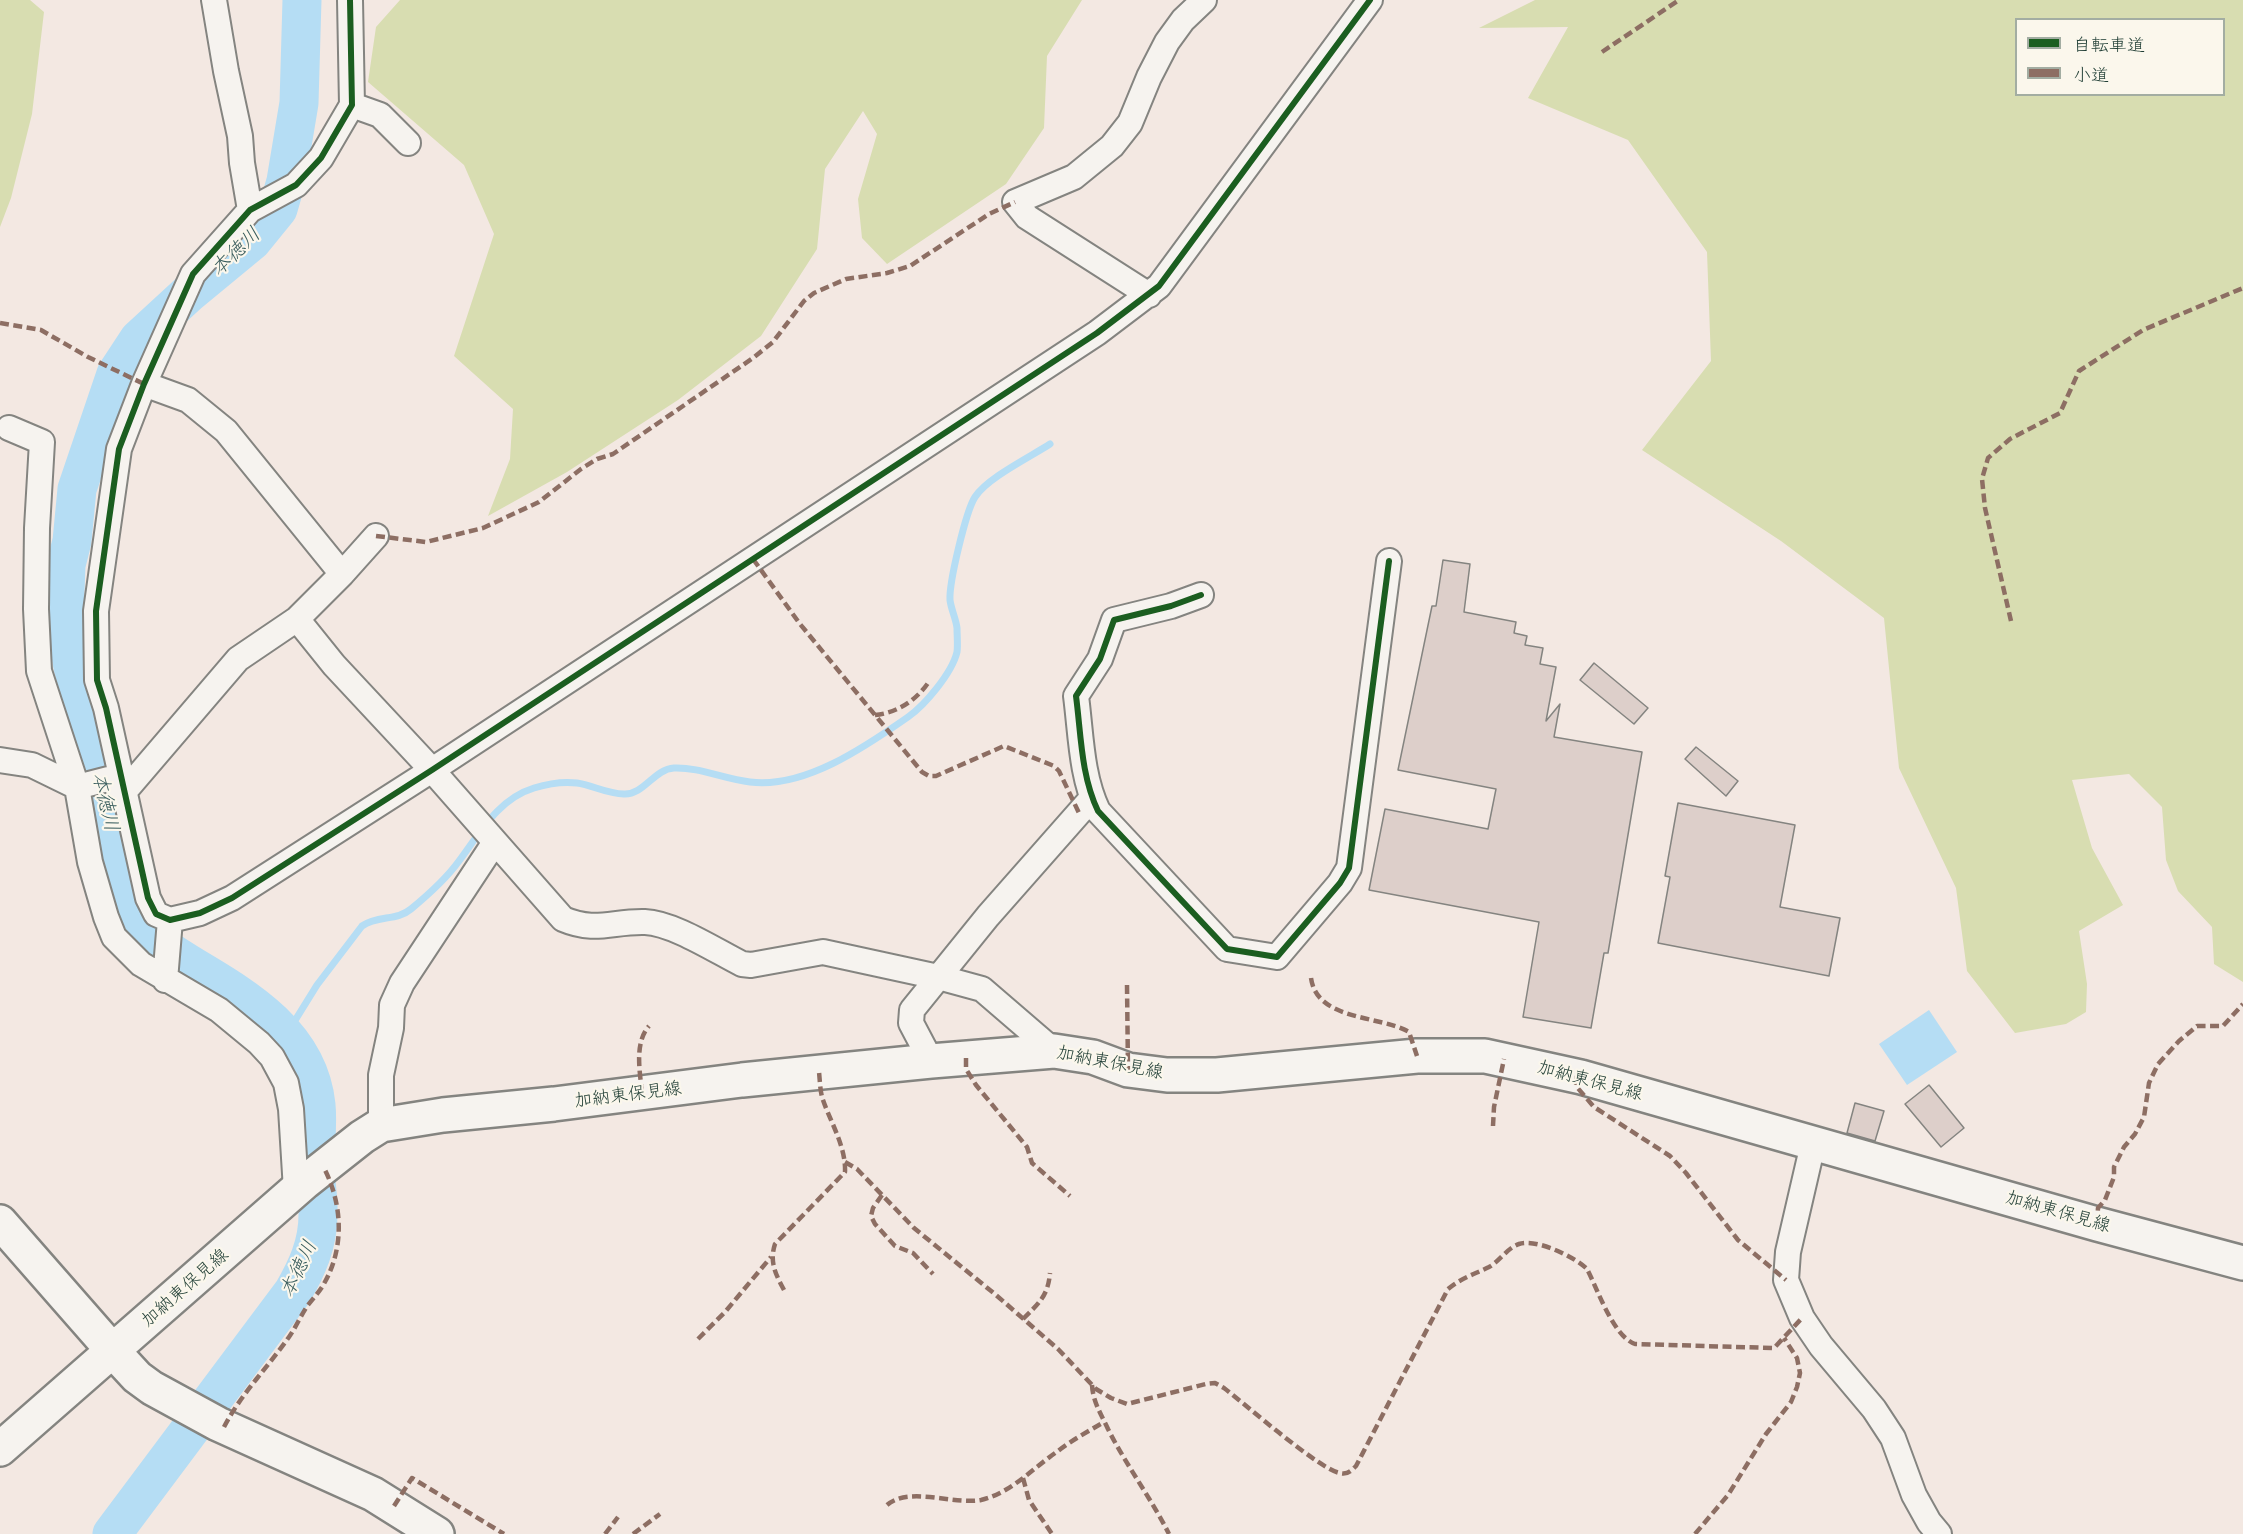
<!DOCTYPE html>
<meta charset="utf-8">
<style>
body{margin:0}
#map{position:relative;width:2243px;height:1534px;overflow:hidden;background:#f3e8e2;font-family:"Playpen Sans","Klee One",sans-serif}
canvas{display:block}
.legend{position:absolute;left:2015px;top:18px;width:210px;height:78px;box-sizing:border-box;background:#fbf7ec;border:2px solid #a3ada2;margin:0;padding:8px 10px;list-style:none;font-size:18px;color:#1f3d34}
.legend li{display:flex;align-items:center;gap:12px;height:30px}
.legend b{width:30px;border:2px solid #a3ada2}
</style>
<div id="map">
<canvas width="2243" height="1534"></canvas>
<ul class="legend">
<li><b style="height:8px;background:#1b5e20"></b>自転車道</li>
<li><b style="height:8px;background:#8d6e63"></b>小道</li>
</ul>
</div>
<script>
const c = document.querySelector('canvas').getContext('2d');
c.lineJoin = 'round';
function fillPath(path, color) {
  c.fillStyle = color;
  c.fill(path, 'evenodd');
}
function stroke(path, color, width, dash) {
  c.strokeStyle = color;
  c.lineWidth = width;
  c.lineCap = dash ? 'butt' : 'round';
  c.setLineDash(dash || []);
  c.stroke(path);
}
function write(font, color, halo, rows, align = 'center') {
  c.font = font + ' "Playpen Sans","Klee One",sans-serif';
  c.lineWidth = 4.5;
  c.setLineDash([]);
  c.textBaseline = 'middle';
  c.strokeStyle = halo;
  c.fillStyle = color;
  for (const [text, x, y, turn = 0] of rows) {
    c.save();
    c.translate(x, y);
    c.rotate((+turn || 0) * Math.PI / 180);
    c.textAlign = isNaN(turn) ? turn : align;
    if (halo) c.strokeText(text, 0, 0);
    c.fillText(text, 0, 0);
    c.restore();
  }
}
fillPath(new Path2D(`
 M0,0h30l14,12 -12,102 -21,84 -11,29z
 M400,0h682l-35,56 -3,72 -38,56 -119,80 -25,-26 -4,-39 19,-65 -14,-23 -38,58 -8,80 -56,87 -83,64 -111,72 -79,44 22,-57 3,-50 -59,-53 40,-122 -30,-69 -96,-83 8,-55z
 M1535,0h708v982l-29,-18 -2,-37 -34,-36 -12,-31 -4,-53 -33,-33 -57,6 20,68 31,57 -44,26 8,53 -1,28 -20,12 -51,9 -48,-62 -11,-83 -57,-120 -15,-150 -103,-77 -139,-91 69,-89 -4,-109 -79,-112 -100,-42 40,-71 -89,1zM2016,20h208v74h-208z`), '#d8ddb1');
fillPath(new Path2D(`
 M1929,1010l28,42 -50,33 -28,-41z`), '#b5ddf4');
stroke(new Path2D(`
 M286,1035l31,-50 45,-59c16,-11 35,-5 49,-17 17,-14 35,-30 48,-48 21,-28 39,-62 75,-73 13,-4 28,-7 43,-5 15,2 30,11 47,11 20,1 30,-25 50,-26 25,-1 50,11 76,14 54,7 115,-35 158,-65 17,-12 44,-44 49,-65 1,-7 0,-16 0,-24 -1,-9 -6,-19 -7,-28 -1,-18 16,-89 25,-103 12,-19 55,-40 75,-53`), '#b5ddf4', 7);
stroke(new Path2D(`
 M112,1534l181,-242c14,-24 25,-48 25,-77 1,-17 -3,-33 -3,-50 0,-20 3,-40 1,-60 -7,-69 -68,-106 -122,-138 -36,-22 -51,-29 -68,-70l-34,-158 -19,-72 -9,-48 2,-54 6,-24 5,-52 39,-115 23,-35 50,-46 63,-52 26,-32 8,-28 13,-78 3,-103`), '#b5ddf4', 39);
const building = new Path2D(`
 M1443,560l27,4 -6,48 52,10 -2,11 13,3 -2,9 18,3 -3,16 16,3 -10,54 14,-17 -6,33 88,15 -34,201h-4l-13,75 -68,-11 16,-95 -170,-32 16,-81 103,20 8,-40 -98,-19 34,-164h4z
 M1594,663l54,45 -14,16 -54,-44z
 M1696,747l42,34 -12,15 -41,-37z
 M1678,803l117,22 -15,82 60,11 -11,58 -171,-33 12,-66 -5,-1z
 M1929,1085l35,43 -23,19 -36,-43z
 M1855,1103l29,8 -9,30 -28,-8z`);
fillPath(building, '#ddcfca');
stroke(building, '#848480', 1.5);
const street = new Path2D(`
 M214,0l12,71 14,65 2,27 8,47
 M350,0l2,105 -31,53 -25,27 -46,25 -57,64 -49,110 -25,65 -23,162 1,69 9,28 42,190 8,16 14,6 30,-7 32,-15 200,-128 665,-437 62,-47 211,-286
 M352,105l28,10 28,28
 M1149,295l-122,-78 -12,-15 59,-25 38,-31 18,-23 19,-46 18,-35 16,-22 21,-20
 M144,384l44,16 38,31 116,143
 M9,428l33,14 -5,86 -1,81 3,62 38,116 13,75 16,55 8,20 27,27 78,46 40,33 13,14 14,26 5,26 5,81
 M1201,595l-30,11 -57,14 -14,39 -24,37c5,38 5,80 22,115l129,138 50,8 63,-74 9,-15 40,-307
 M297,619l37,46 98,105 131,149c33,14 49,2 82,3 28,1 71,29 97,42l9,1 72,-13 115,25 44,12 72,62
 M0,760l32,5 45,22 31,-8 17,12
 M125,791l113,-132 59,-40 45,-45 34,-38
 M165,980l5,-60
 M931,1061l-20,-38 1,-13 76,-94 104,-118
 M381,1125v-50l10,-47 1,-23 10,-22 93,-141
 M1813,1144l-25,108 -2,28 16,38 19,28 53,63 19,29 21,57 15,27 10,12`);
const secondary = new Path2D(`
 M0,1222l113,129 24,26 15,11 66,36 155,70 64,40
 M0,1449l305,-267 57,-45 19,-12 62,-10 111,-11 188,-24 189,-19 123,-10 39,6 35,13 39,5h50l200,-19h68l96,21 516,147 146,39`);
stroke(street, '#848480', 28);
stroke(secondary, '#848480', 38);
stroke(street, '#f6f3ef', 24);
stroke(secondary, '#f6f3ef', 33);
stroke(new Path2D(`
 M1602,52l77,-52
 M0,323l41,7 47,27 56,27
 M376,536l50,6 57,-14 56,-26 42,-33 16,-10 16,-5 140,-96 20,-16 31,-41 10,-8 32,-14 41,-6 23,-7 79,-52 26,-12
 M753,559l47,65 122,148 7,4h7l68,-30 50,20 5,5 20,42
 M2011,621l-26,-113 -3,-29 6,-21 22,-19 50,-26 19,-42 64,-41 100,-42
 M875,715c23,-2 43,-16 55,-35
 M1311,978c6,43 68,37 98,54l8,24
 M1127,985l1,85
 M966,1058v11l10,16 51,62 5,16 38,33
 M1577,1076l-1,10 18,21 76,49 16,17 52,67 48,40
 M642,1093c-2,-21 -8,-50 7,-67
 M1493,1126l1,-19 10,-48
 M845,1162l12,7 57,59 82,67 62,54 38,40 15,9 16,6 79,-20 9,-1 9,5c21,16 96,82 116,85 7,2 11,-2 16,-7l92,-177c13,-11 27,-15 41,-22 11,-6 18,-19 30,-23 17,-6 56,13 68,25 11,21 26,67 48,75l139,4 28,-30
 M882,1195l-9,13 -2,8 4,8 20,22 18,7 20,21
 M2097,1224l1,-16 7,-8 9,-23v-10l10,-20 11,-13 9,-17 5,-34 9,-19 21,-23 18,-15h26l20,-22
 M784,1290c-8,-15 -15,-28 -9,-46l70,-72c1,-25 -14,-49 -22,-72 -3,-8 -3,-19 -4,-28
 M1023,1319c16,-16 25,-23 27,-46
 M698,1339l27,-27 46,-55
 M1092,1385c1,17 9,29 16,44 18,36 43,69 61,105
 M224,1427c17,-33 44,-60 65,-90 7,-10 12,-22 19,-32 5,-6 10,-12 14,-18 23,-37 21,-82 2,-119
 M1023,1478l6,22 23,34
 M887,1505c22,-19 66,0 94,-5 30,-7 52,-32 77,-49 14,-11 31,-20 46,-29
 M394,1506l18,-28 92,56
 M605,1534l13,-17
 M633,1534l27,-20
 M1695,1534l33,-39 38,-61 25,-32 6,-15 3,-14 -3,-15 -13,-20`), '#8d6e63', 4.5, [9, 4.5]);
stroke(new Path2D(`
 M350,0l2,105 -31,53 -25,27 -46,25 -57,64 -49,110 -25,65 -23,162 1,69 9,28 42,190 8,16 14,6 30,-7 32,-15 200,-128 665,-437 62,-47 211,-286
 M1201,595l-30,11 -57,14 -14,39 -24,37c5,38 5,80 22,115l129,138 50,8 63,-74 9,-15 40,-307`), '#1b5e20', 6);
write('18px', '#1f3d34', '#fbf7ec', [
 ["加納東保見線",1110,1063,11],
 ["加納東保見線",1590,1081,15],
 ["加納東保見線",628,1095,-7],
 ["加納東保見線",2058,1212,16],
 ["加納東保見線",185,1288,-41]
]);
write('italic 20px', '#385c5c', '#fbf7ec', [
 ["本徳川",236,252,-44],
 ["本徳川",105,802,77],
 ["本徳川",299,1269,-65]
]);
</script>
